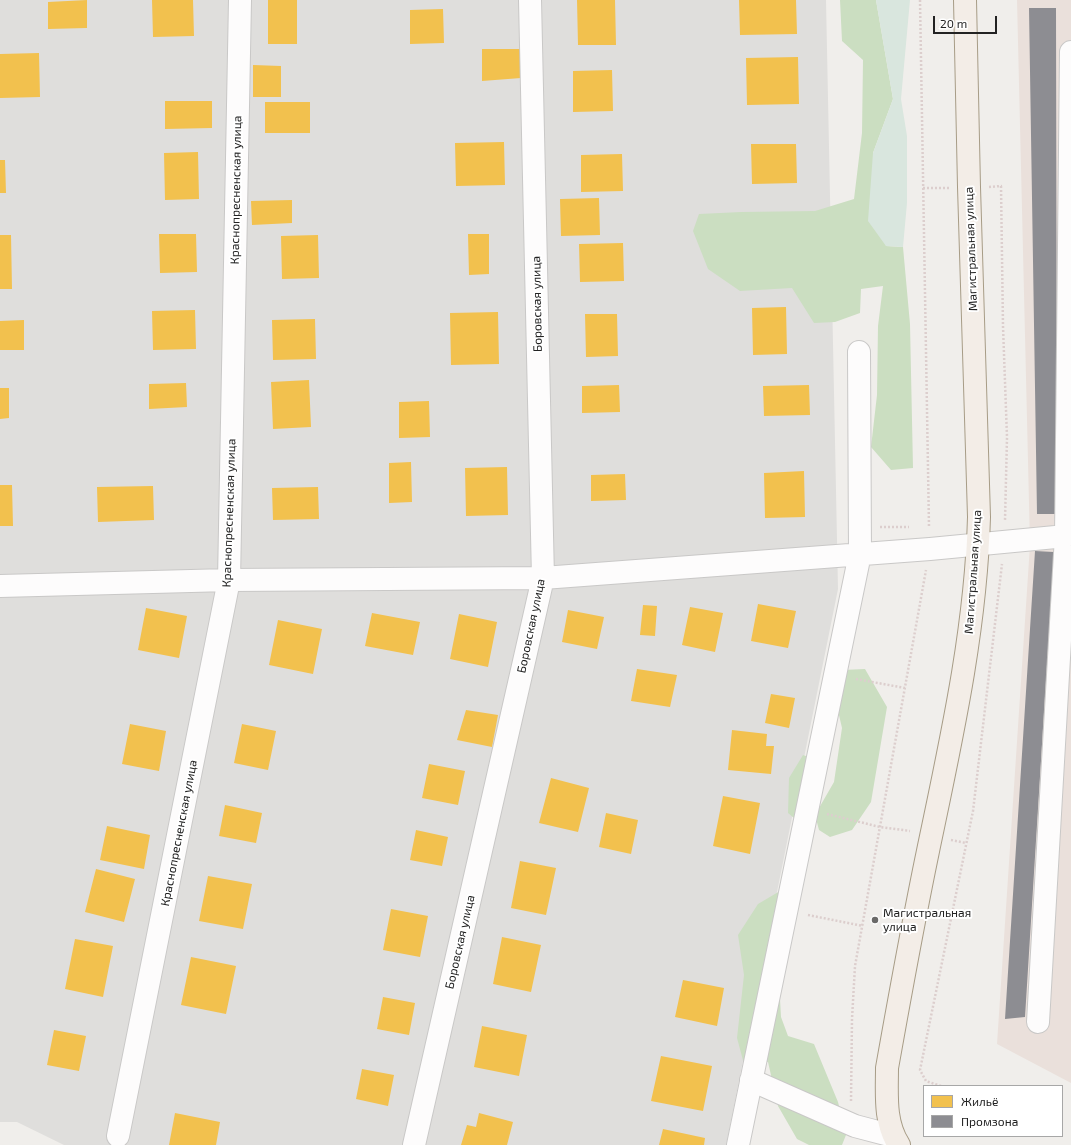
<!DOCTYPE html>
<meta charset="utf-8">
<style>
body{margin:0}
#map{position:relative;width:1071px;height:1145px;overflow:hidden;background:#f0eeeb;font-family:"Exo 2",sans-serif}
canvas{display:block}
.legend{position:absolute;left:923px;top:1085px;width:140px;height:52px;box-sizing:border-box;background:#fff;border:1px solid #a7a7a7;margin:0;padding:5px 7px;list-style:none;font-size:12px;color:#222}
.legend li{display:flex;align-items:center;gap:8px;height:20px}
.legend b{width:20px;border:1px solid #a7a7a7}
.scale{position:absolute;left:933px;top:16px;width:64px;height:18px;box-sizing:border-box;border:2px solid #222;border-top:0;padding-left:5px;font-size:12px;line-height:14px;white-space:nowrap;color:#222;-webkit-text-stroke:3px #fff;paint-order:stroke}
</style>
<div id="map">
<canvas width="1071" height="1145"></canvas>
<ul class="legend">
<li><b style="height:11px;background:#f2c14e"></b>Жильё</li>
<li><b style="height:11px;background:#8d8d92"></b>Промзона</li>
</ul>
<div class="scale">20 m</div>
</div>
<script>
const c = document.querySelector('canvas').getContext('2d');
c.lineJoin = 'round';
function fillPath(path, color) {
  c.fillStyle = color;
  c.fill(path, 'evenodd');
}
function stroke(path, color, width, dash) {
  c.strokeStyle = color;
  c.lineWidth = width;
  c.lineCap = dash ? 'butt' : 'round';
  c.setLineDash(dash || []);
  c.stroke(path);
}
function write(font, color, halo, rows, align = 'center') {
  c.font = font + ' "Exo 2",sans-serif';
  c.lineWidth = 4;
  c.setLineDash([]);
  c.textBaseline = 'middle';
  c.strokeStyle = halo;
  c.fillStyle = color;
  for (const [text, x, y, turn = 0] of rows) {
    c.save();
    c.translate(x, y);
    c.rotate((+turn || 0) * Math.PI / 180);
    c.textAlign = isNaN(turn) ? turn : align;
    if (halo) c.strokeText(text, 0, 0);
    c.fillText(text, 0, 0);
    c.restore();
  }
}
fillPath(new Path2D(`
 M0,0h826l12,589 -112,556h-662l-47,-23h-17z`), '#dfdedc');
fillPath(new Path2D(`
 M1017,0h54v1083l-74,-39 33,-499z`), '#eae0db');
fillPath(new Path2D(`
 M840,0h36l17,99 -20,54 13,93 17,1 7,77 3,144 -22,2 -20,-23 6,-52 1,-69 5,-40 -22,3 -1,24 -25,9 -21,1 -22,-35 -52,3 -32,-22 -15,-38 6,-17 42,-2 74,-1 39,-12 8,-66 1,-73 -21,-19z
 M865,669l22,38 -16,95 -19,28 -22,7 -11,-7 -4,-15 19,-33 8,-54 -7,-30 7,-28z
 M803,755l11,4 -14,64 -12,-10 1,-35z
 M780,891l-1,90 2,36 7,19 26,8 24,58 8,33 -4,10h-33l-12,-6 -19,-33 -10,-44 -9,-1 -15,3 -7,-26 7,-63 -6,-40 20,-31z`), '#cbdec1');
fillPath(new Path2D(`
 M876,0h34l-9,99 6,37v67l-4,44 -17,-1 -18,-25 5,-68 20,-54z`), '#d9e6de');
fillPath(new Path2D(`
 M87,0v28l-39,1v-27z
 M152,0h41l1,36 -41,1z
 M268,0h29v44h-29z
 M577,0h38l1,45h-38z
 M739,0h57l1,34 -57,1z
 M443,9l1,34 -34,1v-34z
 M482,49h41l-2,29 -39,3z
 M39,53l1,44 -40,1v-44z
 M798,57l1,47 -52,1 -1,-47z
 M253,65l28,1v31h-28z
 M612,70l1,41 -40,1v-41z
 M165,101h47v27l-47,1z
 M265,102h45v31h-45z
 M504,142l1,43 -49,1 -1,-43z
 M751,144h45l1,39 -45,1z
 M198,152l1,47 -34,1 -1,-47z
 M622,154l1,37 -42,1v-37z
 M0,160h5l1,33h-6z
 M599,198l1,37 -39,1 -1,-37z
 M292,200v23l-40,2 -1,-24z
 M159,234h37l1,38 -37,1z
 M468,234h21v40l-20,1z
 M0,235h11l1,54h-12z
 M318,235l1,43 -37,1 -1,-43z
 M623,243l1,38 -44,1 -1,-38z
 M786,307l1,47 -34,1 -1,-47z
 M195,310l1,39 -43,1 -1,-39z
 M498,312l1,52 -48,1 -1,-52z
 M585,314h32l1,42 -32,1z
 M315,319l1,40 -43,1 -1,-40z
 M24,320v30h-24v-29z
 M309,380l2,47 -38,2 -2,-47z
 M186,383l1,24 -38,2v-25z
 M619,385l1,27 -38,1v-27z
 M809,385l1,30 -46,1 -1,-30z
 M0,388h9v30l-9,1z
 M429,401l1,36 -31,1v-36z
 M411,462l1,40 -23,1v-40z
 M507,467l1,48 -42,1 -1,-48z
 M804,471l1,46 -40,1 -1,-45z
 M625,474l1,26 -35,1v-26z
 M0,485h12l1,41h-13z
 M153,486l1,34 -56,2 -1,-35z
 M318,487l1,32 -46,1 -1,-32z
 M758,604l38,7 -8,37 -37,-7z
 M643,605l14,1 -2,30 -15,-1z
 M690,607l33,6 -8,39 -33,-7z
 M146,608l41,8 -8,42 -41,-8z
 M568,610l36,7 -7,32 -35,-7z
 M372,613l48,9 -7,33 -48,-9z
 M459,614l38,8 -9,45 -38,-8z
 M278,620l44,9 -9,45 -44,-9z
 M637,669l40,6 -7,32 -39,-6z
 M771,694l24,4 -6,30 -24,-5z
 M466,710l32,5 -6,32 -35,-7z
 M130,724l36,7 -7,40 -37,-7z
 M242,724l34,7 -8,39 -34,-7z
 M732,730l35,4 -1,12h8l-3,28 -43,-4z
 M429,764l36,7 -7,34 -36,-7z
 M551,778l38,10 -11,44 -39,-9z
 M723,796l37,7 -10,51 -37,-8z
 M225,805l37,8 -6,30 -37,-7z
 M606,813l32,7 -7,34 -32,-7z
 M107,826l43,9 -6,34 -44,-9z
 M416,830l32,7 -6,29 -32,-6z
 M520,861l36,7 -10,47 -35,-7z
 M96,869l39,10 -11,43 -39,-10z
 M208,876l44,8 -9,45 -44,-8z
 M391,909l37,7 -8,41 -37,-7z
 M502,937l39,8 -10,47 -38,-8z
 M75,939l38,7 -10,51 -38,-8z
 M191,957l45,9 -10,48 -45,-9z
 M683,980l41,8 -7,38 -42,-9z
 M383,997l32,6 -6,32 -32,-6z
 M482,1026l45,9 -8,41 -45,-9z
 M54,1030l32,6 -7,35 -32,-6z
 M661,1056l51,10 -9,45 -52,-10z
 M362,1069l32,6 -6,31 -32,-7z
 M175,1113l45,9 -4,23h-47z
 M479,1113l34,9 -6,23h-46l6,-20 9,2z
 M663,1129l42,9 -1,7h-45z`), '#f2c14e');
fillPath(new Path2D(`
 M1029,8h27l1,506h-20z
 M1035,551l19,1 -29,465 -20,2z`), '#8d8d92');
const minor = new Path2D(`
 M0,586l229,-6 314,-2 387,-29 136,-13
 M1038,1022l28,-486 5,-484
 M751,1080l104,46 38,10
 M118,1136l111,-556 11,-580
 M414,1145l129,-567 -13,-578
 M738,1145l122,-591 -1,-202`);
const major = new Path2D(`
 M899,1145c-15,-23 -12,-51 -12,-77 13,-73 26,-145 41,-217 23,-110 48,-221 51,-334l-10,-330 -4,-187`);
stroke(minor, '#c9c8c7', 24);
stroke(major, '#a79c86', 24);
stroke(new Path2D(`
 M920,0l9,527
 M989,187l12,-1 2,140 4,111 -2,83
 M923,188h26
 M880,527h29
 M856,679l49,9
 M827,814l53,13 30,4
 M951,840l15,3
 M808,915l55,11
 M941,1086l-15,-5 -6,-11 53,-259 29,-247
 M851,1101l1,-82 3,-53 71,-396`), '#dccecd', 2.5, [2, 2]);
stroke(minor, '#fdfcfc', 22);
stroke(major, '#f3ede7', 22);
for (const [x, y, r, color] of [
 [875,920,4,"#6a6968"]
]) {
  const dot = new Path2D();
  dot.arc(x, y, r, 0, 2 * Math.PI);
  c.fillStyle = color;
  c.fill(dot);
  stroke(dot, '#fff', 1.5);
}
write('12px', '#222', '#fff', [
 ["Краснопресненская улица",236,190,-89],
 ["Магистральная улица",971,249,-92],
 ["Боровская улица",537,304,-91],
 ["Краснопресненская улица",229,513,-88],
 ["Магистральная улица",973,572,-86],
 ["Боровская улица",531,626,-78],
 ["Краснопресненская улица",179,833,-79],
 ["Боровская улица",460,942,-77]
]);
write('12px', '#222', '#fff', [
 ["Магистральная",883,913],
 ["улица",883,927]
], 'left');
</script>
